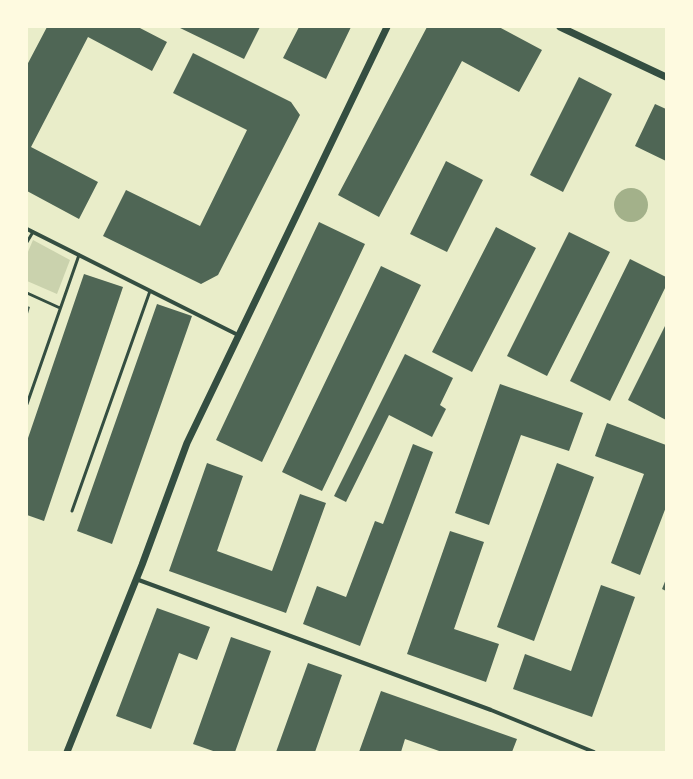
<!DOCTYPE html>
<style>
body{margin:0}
#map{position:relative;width:693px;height:779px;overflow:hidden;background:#e9edc9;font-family:"Crimson Pro",serif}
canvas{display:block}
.frame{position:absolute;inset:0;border:28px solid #fefae0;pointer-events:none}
</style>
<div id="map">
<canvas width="693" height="779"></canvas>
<div class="frame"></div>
</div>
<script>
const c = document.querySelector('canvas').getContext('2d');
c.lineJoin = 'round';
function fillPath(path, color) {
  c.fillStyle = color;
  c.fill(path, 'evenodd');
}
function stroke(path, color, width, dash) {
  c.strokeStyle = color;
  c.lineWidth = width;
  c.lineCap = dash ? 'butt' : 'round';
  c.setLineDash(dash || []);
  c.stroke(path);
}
fillPath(new Path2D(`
 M33,240l37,20 -13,34 -30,-13v-27z`), '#cad2ad');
fillPath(new Path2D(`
 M614 205a17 17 0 1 1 34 0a17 17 0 1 1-34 0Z`), '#a3b18a');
fillPath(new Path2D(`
 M47,27h91l29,15 -15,29 -64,-34 -57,110 67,35 -19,37 -52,-28v-126z
 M178,27h82l-16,32z
 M299,27h52l-25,52 -43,-21z
 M427,27h72l43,23 -23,42 -57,-31 -83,156 -41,-22z
 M193,53l98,49 9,13 -82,160 -17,9 -98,-48 23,-46 74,36 47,-96 -74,-37z
 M579,77l33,17 -49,98 -33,-17z
 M655,104l11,5v52l-31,-15z
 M446,161l37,19 -36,72 -37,-18z
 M319,222l46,22 -103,218 -46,-22z
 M496,227l40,21 -64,124 -40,-20z
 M569,232l41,20 -63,124 -40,-20z
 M630,259l36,18v9l-56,115 -40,-20z
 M381,266l40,19 -99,206 -40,-19z
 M84,274l39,13 -79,234 -17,-6v-74z
 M157,304l35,12 -80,228 -35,-13z
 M27,306l3,1 -3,10z
 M666,324v96l-38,-20z
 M405,354l48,24 -13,27 6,4 -14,28 -43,-22 -43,87 -12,-6z
 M500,384l83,29 -14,38 -48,-16 -32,90 -34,-12z
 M607,423l59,22v62l-26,68 -29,-12 33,-89 -49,-18z
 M413,444l20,8 -73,194 -57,-22 14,-38 29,11 29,-76 8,3z
 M207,463l36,13 -26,75 55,20 28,-77 26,9 -40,110 -117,-42z
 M557,463l37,14 -60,164 -37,-14z
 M450,531l34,11 -30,87 45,15 -13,38 -79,-28z
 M666,579v12l-4,-2z
 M601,585l34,12 -43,120 -79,-28 12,-35 46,17z
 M157,608l53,19 -13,33 -18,-7 -28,76 -35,-13z
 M231,637l40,14 -36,101h-19l-23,-8z
 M308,663l34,12 -27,77h-39z
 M381,691l136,48 -5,13h-70l-37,-13 -4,13h-42z`), '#4f6655');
stroke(new Path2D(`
 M27,242l6,-10
 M27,293l33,15
 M27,404l52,-149
 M72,511l78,-220`), '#344e41', 3);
stroke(new Path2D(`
 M27,229l211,106
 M136,579l355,131 103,42`), '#344e41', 4);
stroke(new Path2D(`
 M560,27l106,50
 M67,752l75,-187 45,-122 200,-416`), '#344e41', 7);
</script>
